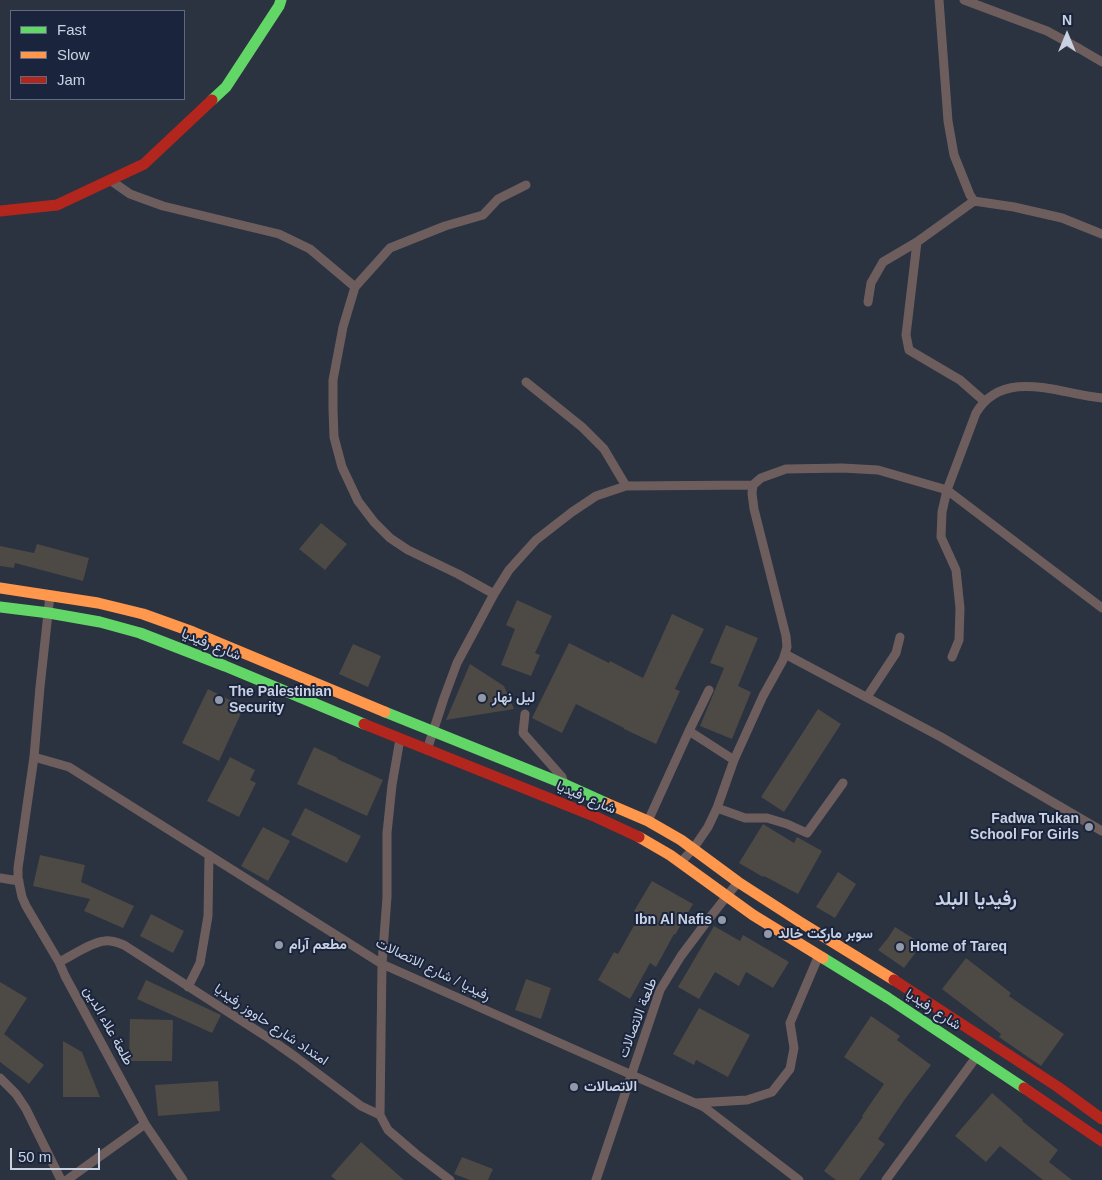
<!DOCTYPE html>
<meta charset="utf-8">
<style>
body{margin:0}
#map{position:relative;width:1102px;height:1180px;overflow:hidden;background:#2b3240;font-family:Helvetica,sans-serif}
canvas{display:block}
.legend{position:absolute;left:10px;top:10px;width:175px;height:90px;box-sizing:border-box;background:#1a253d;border:1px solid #606a7f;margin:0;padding:6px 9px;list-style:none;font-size:15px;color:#c9d2e2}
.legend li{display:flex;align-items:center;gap:10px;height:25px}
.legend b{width:25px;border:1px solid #606a7f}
.north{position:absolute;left:1042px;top:10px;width:50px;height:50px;-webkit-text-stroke:4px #1a253d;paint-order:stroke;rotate:0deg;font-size:14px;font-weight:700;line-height:20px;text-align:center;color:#c9d2e2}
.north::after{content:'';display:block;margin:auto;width:18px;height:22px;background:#c9d2e2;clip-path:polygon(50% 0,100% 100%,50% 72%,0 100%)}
.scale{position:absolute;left:10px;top:1148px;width:90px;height:22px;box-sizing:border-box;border:2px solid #c9d2e2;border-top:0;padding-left:6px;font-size:15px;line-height:18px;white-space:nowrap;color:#c9d2e2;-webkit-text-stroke:4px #1a253d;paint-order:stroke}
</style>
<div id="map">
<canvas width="1102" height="1180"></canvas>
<ul class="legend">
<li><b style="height:6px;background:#63d668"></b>Fast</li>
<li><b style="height:6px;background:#ff974d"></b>Slow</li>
<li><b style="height:6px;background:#b3261e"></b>Jam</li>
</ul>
<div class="north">N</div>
<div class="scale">50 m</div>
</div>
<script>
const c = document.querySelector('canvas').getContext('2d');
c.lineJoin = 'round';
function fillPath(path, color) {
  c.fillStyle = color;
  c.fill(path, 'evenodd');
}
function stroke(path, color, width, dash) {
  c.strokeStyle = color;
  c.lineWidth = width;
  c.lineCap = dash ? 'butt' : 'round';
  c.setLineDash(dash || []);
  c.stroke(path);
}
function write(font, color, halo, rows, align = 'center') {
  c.font = font + ' Helvetica,Vazirmatn,sans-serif';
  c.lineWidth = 4;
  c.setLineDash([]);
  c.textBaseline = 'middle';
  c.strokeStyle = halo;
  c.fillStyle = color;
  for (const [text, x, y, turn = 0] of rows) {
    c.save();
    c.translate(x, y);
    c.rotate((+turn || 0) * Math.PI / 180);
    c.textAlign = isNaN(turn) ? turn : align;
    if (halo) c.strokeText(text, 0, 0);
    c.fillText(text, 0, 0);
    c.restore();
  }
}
fillPath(new Path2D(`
 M321,523l26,21 -22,26 -26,-21z
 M37,544l52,14 -6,23 -68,-18 -1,5 -14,-2v-20l34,7z
 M517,600l35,16 -17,37 5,2 -9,21 -30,-11 14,-36 -9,-4z
 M672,614l32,15 -29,60 5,2 -24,53 -32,-15v-1l-48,-24 -14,29 -30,-15 37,-75 40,20 1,-2 33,17z
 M726,625l32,13 -20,48 13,6 -19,47 -32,-13 24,-58 -14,-5z
 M353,644l28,12 -13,31 -29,-13z
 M470,664l34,22 10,23 -68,11z
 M208,689l36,18 -25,54 -37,-18z
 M818,709l23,15 -57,88 -23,-15z
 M314,747l24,11 -1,1 46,21 -16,36 -70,-32z
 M230,757l25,13 -5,10 6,3 -17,34 -32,-16z
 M305,808l56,28 -14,27 -56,-28z
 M763,824l31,19 3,-6 25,14 -24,43 -34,-18 -1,1 -24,-14z
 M263,827l27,14 -22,40 -27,-15z
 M40,855l45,10 -4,17 53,24 -11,22 -39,-17 6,-12 -57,-13z
 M838,872l18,12 -21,34 -19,-11z
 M652,881l41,23 -18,31 -1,-1 -18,33 -6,-4 -20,36 -32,-19 16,-28 4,2 22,-39 -6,-4z
 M151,914l33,17 -11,22 -33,-17z
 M714,926l26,15 3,-6 46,27 -16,26 -27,-16 -7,14 -24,-14 -16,27 -21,-12z
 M895,927l27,17 -18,24 -26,-18 10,-12z
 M966,958l45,35 -2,3 55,38 -23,32 -42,-29 2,-3 -59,-45z
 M526,979l25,9 -10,31 -26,-9z
 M146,980l75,35 -9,18 -75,-34z
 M0,982l27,16 -23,36 40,31 -15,19 -29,-22z
 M699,1008l51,27 -22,42 -32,-17 -2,5 -21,-11z
 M871,1016l29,20 -3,4 34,25 -26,34 -27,40 7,5 -26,36h-23l-12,-9 39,-54 -1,-1 22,-32 -40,-27z
 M130,1019l43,1 -1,41h-43z
 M63,1041l19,11 18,45h-37z
 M218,1081l2,30 -62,5 -3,-31z
 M992,1093l31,27 -1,1 36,29 -9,12 23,18h-29l-43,-34 -14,16 -31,-26z
 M361,1142l43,38h-68l-5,-4z
 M462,1157l31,12 -5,11h-18l-16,-6z`), '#4d4944');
stroke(new Path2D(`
 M939,0l9,121 6,34 16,40 4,6 40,6 48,11 40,16
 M964,0l83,31 33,18 22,13
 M110,180l20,14 33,12 116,28 31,15 45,38
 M917,242l-11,93 3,15 51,30 24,21
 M868,302l3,-19 12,-21 34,-20 57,-41
 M526,382l56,45 22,22 22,37
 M494,594l-36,-20 -50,-24 -18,-12 -16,-16 -16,-21 -16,-34 -8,-30 -1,-28v-29l10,-53 12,-40 35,-39 55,-22 38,-11 15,-16 28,-14
 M50,595l-10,92 -6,70 -16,111v10l4,19 4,9 33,56 6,14 80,148 38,56
 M785,654l156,83 161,94
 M952,657l7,-17 1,-32 -4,-38 -15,-33 1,-25 5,-22 29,-77c28,-47 86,-18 126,-15
 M867,697l29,-44 4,-16
 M525,714l-2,19 39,44 2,7
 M689,731l20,-41
 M427,750l17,-52 13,-35 37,-69 15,-24 27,-30 36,-28 24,-16 30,-10 127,-1
 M34,757l35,10 313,197 322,143 95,73
 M717,808l28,10h22l20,6 20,9 36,-50
 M648,821l41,-90 45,29
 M681,862l12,-13 15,-22 9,-19 17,-48 29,-64 20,-36 4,-13 -1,-11 -32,-127 -2,-16 1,-8 8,-7 25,-9 56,-1 36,2 69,20 155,118
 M0,878l19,3
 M59,962c13,-6 32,-20 46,-21 7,-1 13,2 19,4l146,94 27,19 64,48 19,9 8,15 28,24 34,26
 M188,987l12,-24 8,-47 1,-61
 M0,1078l16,16 10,15 35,71
 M696,1103l51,-3 25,-8 18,-23 4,-21 -4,-25 29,-68
 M380,1115l2,-151 5,-67v-64l5,-48 8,-46
 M67,1180l78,-56
 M596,1180l64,-190 21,-34 27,-36 30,-38
 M886,1180l91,-124`), '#6d5e5d', 9);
stroke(new Path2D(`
 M212,100l14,-13 53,-81 2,-6
 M0,607l49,6 51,9 40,11 85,33 139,58
 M385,712l179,72 42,19
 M823,958l65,40 136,90`), '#63d668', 11);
stroke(new Path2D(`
 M0,588l98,15 45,11 50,18 192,80
 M606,803l42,18 33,19 57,42 62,40 94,58
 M639,837l31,18 83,60 70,43`), '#ff974d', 11);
stroke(new Path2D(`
 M0,211l57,-6 87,-41 68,-64
 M364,724l232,93 43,20
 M894,980l164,107 44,32
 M1024,1088l78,53`), '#b3261e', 11);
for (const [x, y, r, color] of [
 [482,698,5,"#929aa9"],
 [219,700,5,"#929aa9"],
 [1089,827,5,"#929aa9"],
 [722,920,5,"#929aa9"],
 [768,934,5,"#929aa9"],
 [279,945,5,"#929aa9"],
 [900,947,5,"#929aa9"],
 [574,1087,5,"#929aa9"]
]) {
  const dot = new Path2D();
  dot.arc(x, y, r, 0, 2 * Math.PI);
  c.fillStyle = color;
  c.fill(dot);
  stroke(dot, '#1a253d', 2);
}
write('14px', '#c9d2e2', '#1a253d', [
 ["شارع رفيديا",211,645,22],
 ["شارع رفيديا",586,798,23],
 ["رفيديا / شارع الاتصالات",433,970,26],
 ["شارع رفيديا",933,1010,33],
 ["طلعة الاتصالات",638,1018,-69],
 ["امتداد شارع حاووز رفيديا",271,1025,34],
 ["طلعة علاء الدين",108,1026,61]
]);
write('bold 14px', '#c9d2e2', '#1a253d', [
 ["The Palestinian",229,692],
 ["Security",229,708],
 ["ليل نهار",492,698],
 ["Fadwa Tukan",1079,819,"right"],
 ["School For Girls",1079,835,"right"],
 ["Ibn Al Nafis",712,920,"right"],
 ["سوبر مارکت خالد",778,934],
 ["مطعم آرام",289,945],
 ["Home of Tareq",910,947],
 ["الاتصالات",584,1087]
], 'left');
write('bold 19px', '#c9d2e2', '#1a253d', [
 ["رفيديا البلد",976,900]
]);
</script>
